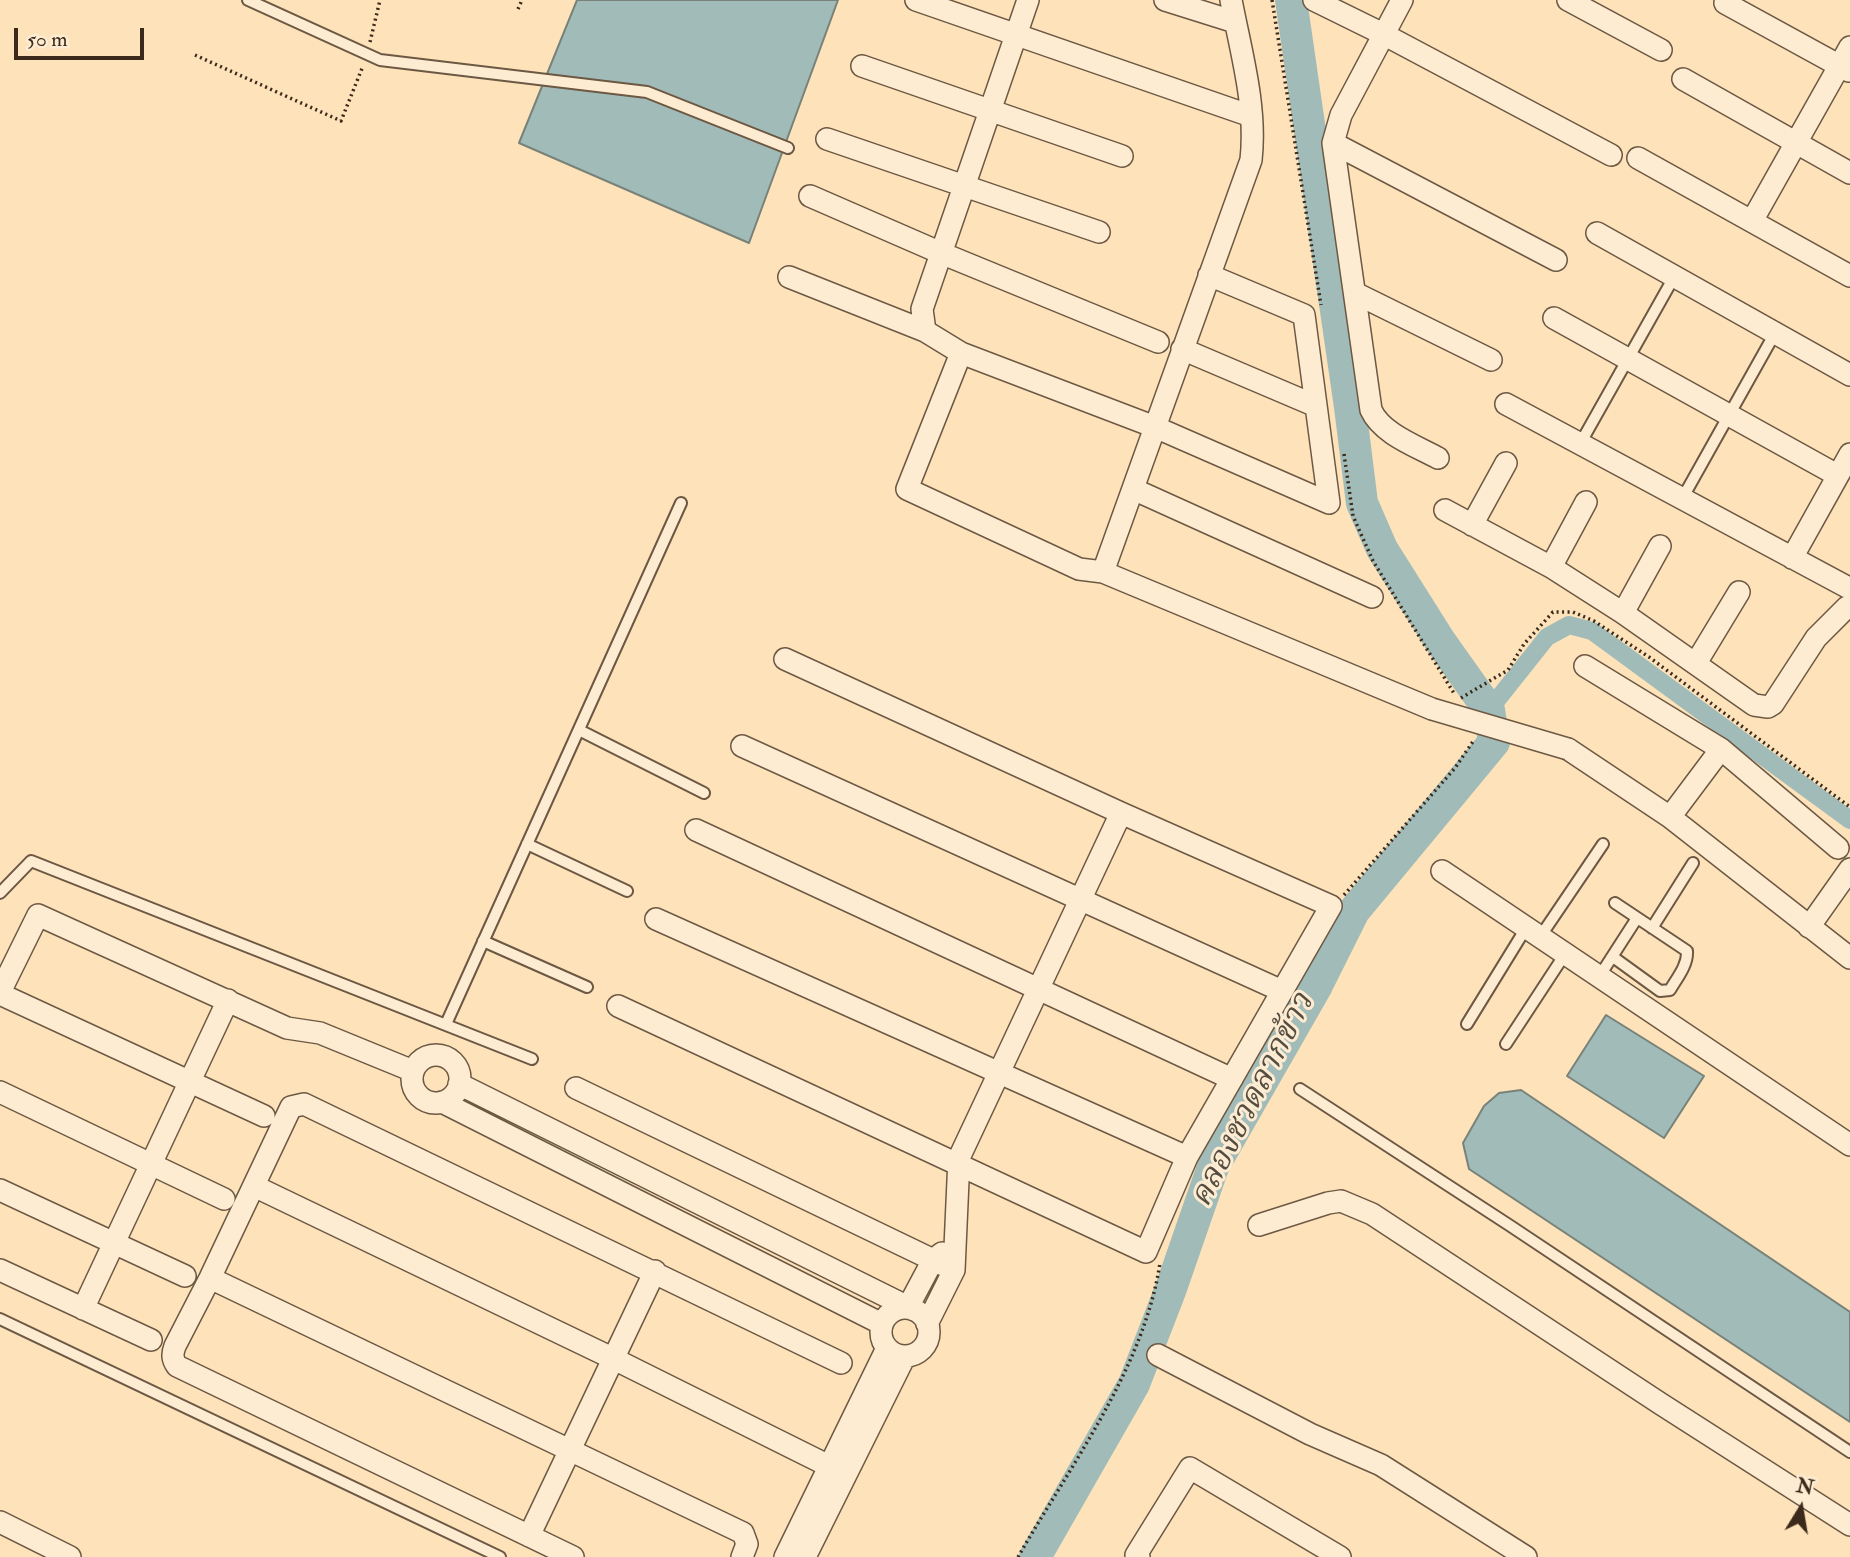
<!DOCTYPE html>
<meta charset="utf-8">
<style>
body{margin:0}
#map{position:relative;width:1850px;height:1557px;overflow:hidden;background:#fde2ba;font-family:"IM FELL Double Pica",serif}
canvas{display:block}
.north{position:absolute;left:1766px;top:1473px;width:70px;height:70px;-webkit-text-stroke:5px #feecd2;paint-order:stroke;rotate:11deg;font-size:19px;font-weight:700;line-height:28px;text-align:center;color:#3b2a1b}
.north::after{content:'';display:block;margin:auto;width:24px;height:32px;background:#3b2a1b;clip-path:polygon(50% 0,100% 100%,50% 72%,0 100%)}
.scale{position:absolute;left:14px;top:28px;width:130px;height:32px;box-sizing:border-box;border:4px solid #3b2a1b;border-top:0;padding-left:9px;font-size:21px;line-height:24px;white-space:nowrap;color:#3b2a1b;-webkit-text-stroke:5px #feecd2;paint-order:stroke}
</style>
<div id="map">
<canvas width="1850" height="1557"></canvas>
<div class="north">N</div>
<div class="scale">50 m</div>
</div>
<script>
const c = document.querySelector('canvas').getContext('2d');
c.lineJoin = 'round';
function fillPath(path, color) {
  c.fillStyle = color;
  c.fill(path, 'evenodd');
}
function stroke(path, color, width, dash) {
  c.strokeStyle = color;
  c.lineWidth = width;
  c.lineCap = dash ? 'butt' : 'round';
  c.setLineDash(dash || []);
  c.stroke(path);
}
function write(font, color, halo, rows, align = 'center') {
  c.font = font + ' "IM FELL Double Pica","Noto Serif Thai",serif';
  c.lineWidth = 6;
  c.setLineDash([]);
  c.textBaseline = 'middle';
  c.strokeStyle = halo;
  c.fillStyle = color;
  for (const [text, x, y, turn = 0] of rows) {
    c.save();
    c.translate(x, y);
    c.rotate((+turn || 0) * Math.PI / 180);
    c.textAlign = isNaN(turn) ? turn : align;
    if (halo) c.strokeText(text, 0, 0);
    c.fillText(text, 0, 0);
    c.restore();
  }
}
const water = new Path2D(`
 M577,0h261l-89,243 -230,-100z
 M1606,1015l98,61 -40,62 -97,-62z
 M1521,1090l329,222v110l-381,-253 -6,-26 21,-37 15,-13z`);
fillPath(water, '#a1bcb8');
stroke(water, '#788279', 2);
stroke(new Path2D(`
 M1489,710l58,-73 22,-12 23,6 258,189`), '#a1bcb8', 18);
stroke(new Path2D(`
 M1035,1557l99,-173 36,-93 43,-124 103,-180 38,-76 140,-169 -5,-32 -49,-69 -58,-92 -20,-46 -12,-96 -59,-407`), '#a1bcb8', 32);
const service = new Path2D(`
 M248,0l132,60 267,32 141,56
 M1580,444l94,-167
 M1682,499l93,-166
 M579,730l125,63
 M527,844l100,47
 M0,893l31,-32 501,198
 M1652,928l41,-65
 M1540,937l63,-93
 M483,941l104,46
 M1613,957l47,34 10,-1c7,-12 18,-25 17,-39l-72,-48
 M1599,977l38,-59
 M446,1024l235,-521
 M1467,1024l59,-96
 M1506,1044l59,-90
 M1300,1089l209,136 341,227
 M0,1319l500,238`);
const minor = new Path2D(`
 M916,0l335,116
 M1028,0l-106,309 3,22 36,22 -54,136 172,80 24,3
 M1165,0l70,22
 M1231,0c10,52 26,107 20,160l-148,412 329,137
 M1314,0l69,34 228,121
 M1402,0l-61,115 -8,28 38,267c11,24 45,36 67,48
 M1568,0l93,50
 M1725,3l124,68
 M862,66l260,90
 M1683,79l167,94
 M827,139l272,93
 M1333,143l223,117
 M1638,158l212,118
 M810,196l131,57 217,89
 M1752,221l98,-174
 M1597,233l253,142
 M789,277l136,54
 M1355,293l136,67
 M1554,318l283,157
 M1182,349l134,57
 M961,353l194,74 174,76 -25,-188 -95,-40
 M1506,404l341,183
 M1133,489l239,108
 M1445,510l106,57 72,46 131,92 14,2 5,-3 43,-66 31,-31
 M1472,525l34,-62
 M1792,558l58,-104
 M1551,567l35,-65
 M1623,613l37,-67
 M1696,663l43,-71
 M1585,666l136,83 117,99
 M742,746l540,245
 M1568,749l102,68 180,141
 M1670,817l51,-68
 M696,830l536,249
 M1442,871l408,274
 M656,919l531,238
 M1809,927l41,-58
 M0,992l38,-77 249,113 33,5 93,38
 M0,994l264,122
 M618,1006l528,246 41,-95 144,-251 -210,-93 -336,-154
 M412 1079a24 24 0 1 1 48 0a24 24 0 1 1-48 0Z
 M459,1084l455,226
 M576,1088l378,182
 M0,1092l224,107
 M442,1102l440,222
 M254,1186l358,172 233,116
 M0,1190l185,86
 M1259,1225l69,-22 13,-2 31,13 289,190 189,121
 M0,1270l151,70
 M210,1278l533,255 4,11 -5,13
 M908,1307l25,-47 9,-7
 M881 1332a24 24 0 1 1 48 0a24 24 0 1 1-48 0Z
 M83,1309l145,-309
 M927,1324l27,-54 5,-112 162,-345
 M1158,1355l152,79 71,31 145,92
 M0,1522l70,35
 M529,1536l126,-265
 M573,1557l-396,-191c-5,-7 -5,-12 -2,-20l35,-68 81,-171 13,-3 537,259
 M785,1557l102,-209
 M805,1557l100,-201
 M1139,1557l-3,-2 54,-87 150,89`);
stroke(service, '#6c5843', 14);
stroke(minor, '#6c5843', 24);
stroke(new Path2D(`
 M1272,0l49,305
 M518,9l4,-9
 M370,42l10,-42
 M195,55l146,66 22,-55
 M1344,454l9,62 20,45 82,134
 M1461,698l47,-28 16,-26 29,-32h20l21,9 55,36 201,150
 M1344,895l111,-127 19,-28
 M1018,1557c52,-91 126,-189 142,-294`), '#3b2a1b', 3.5, [2, 3.5]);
stroke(service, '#feecd2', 10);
stroke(minor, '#feecd2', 21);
const minorBridge = new Path2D(`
 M1432,709l136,40`);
stroke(minorBridge, '#6c5843', 24, []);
stroke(minorBridge, '#feecd2', 21);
write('italic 32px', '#544e42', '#feecd2', [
 ["คลองชวดลากข้าว",1254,1101,-63]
]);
</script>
